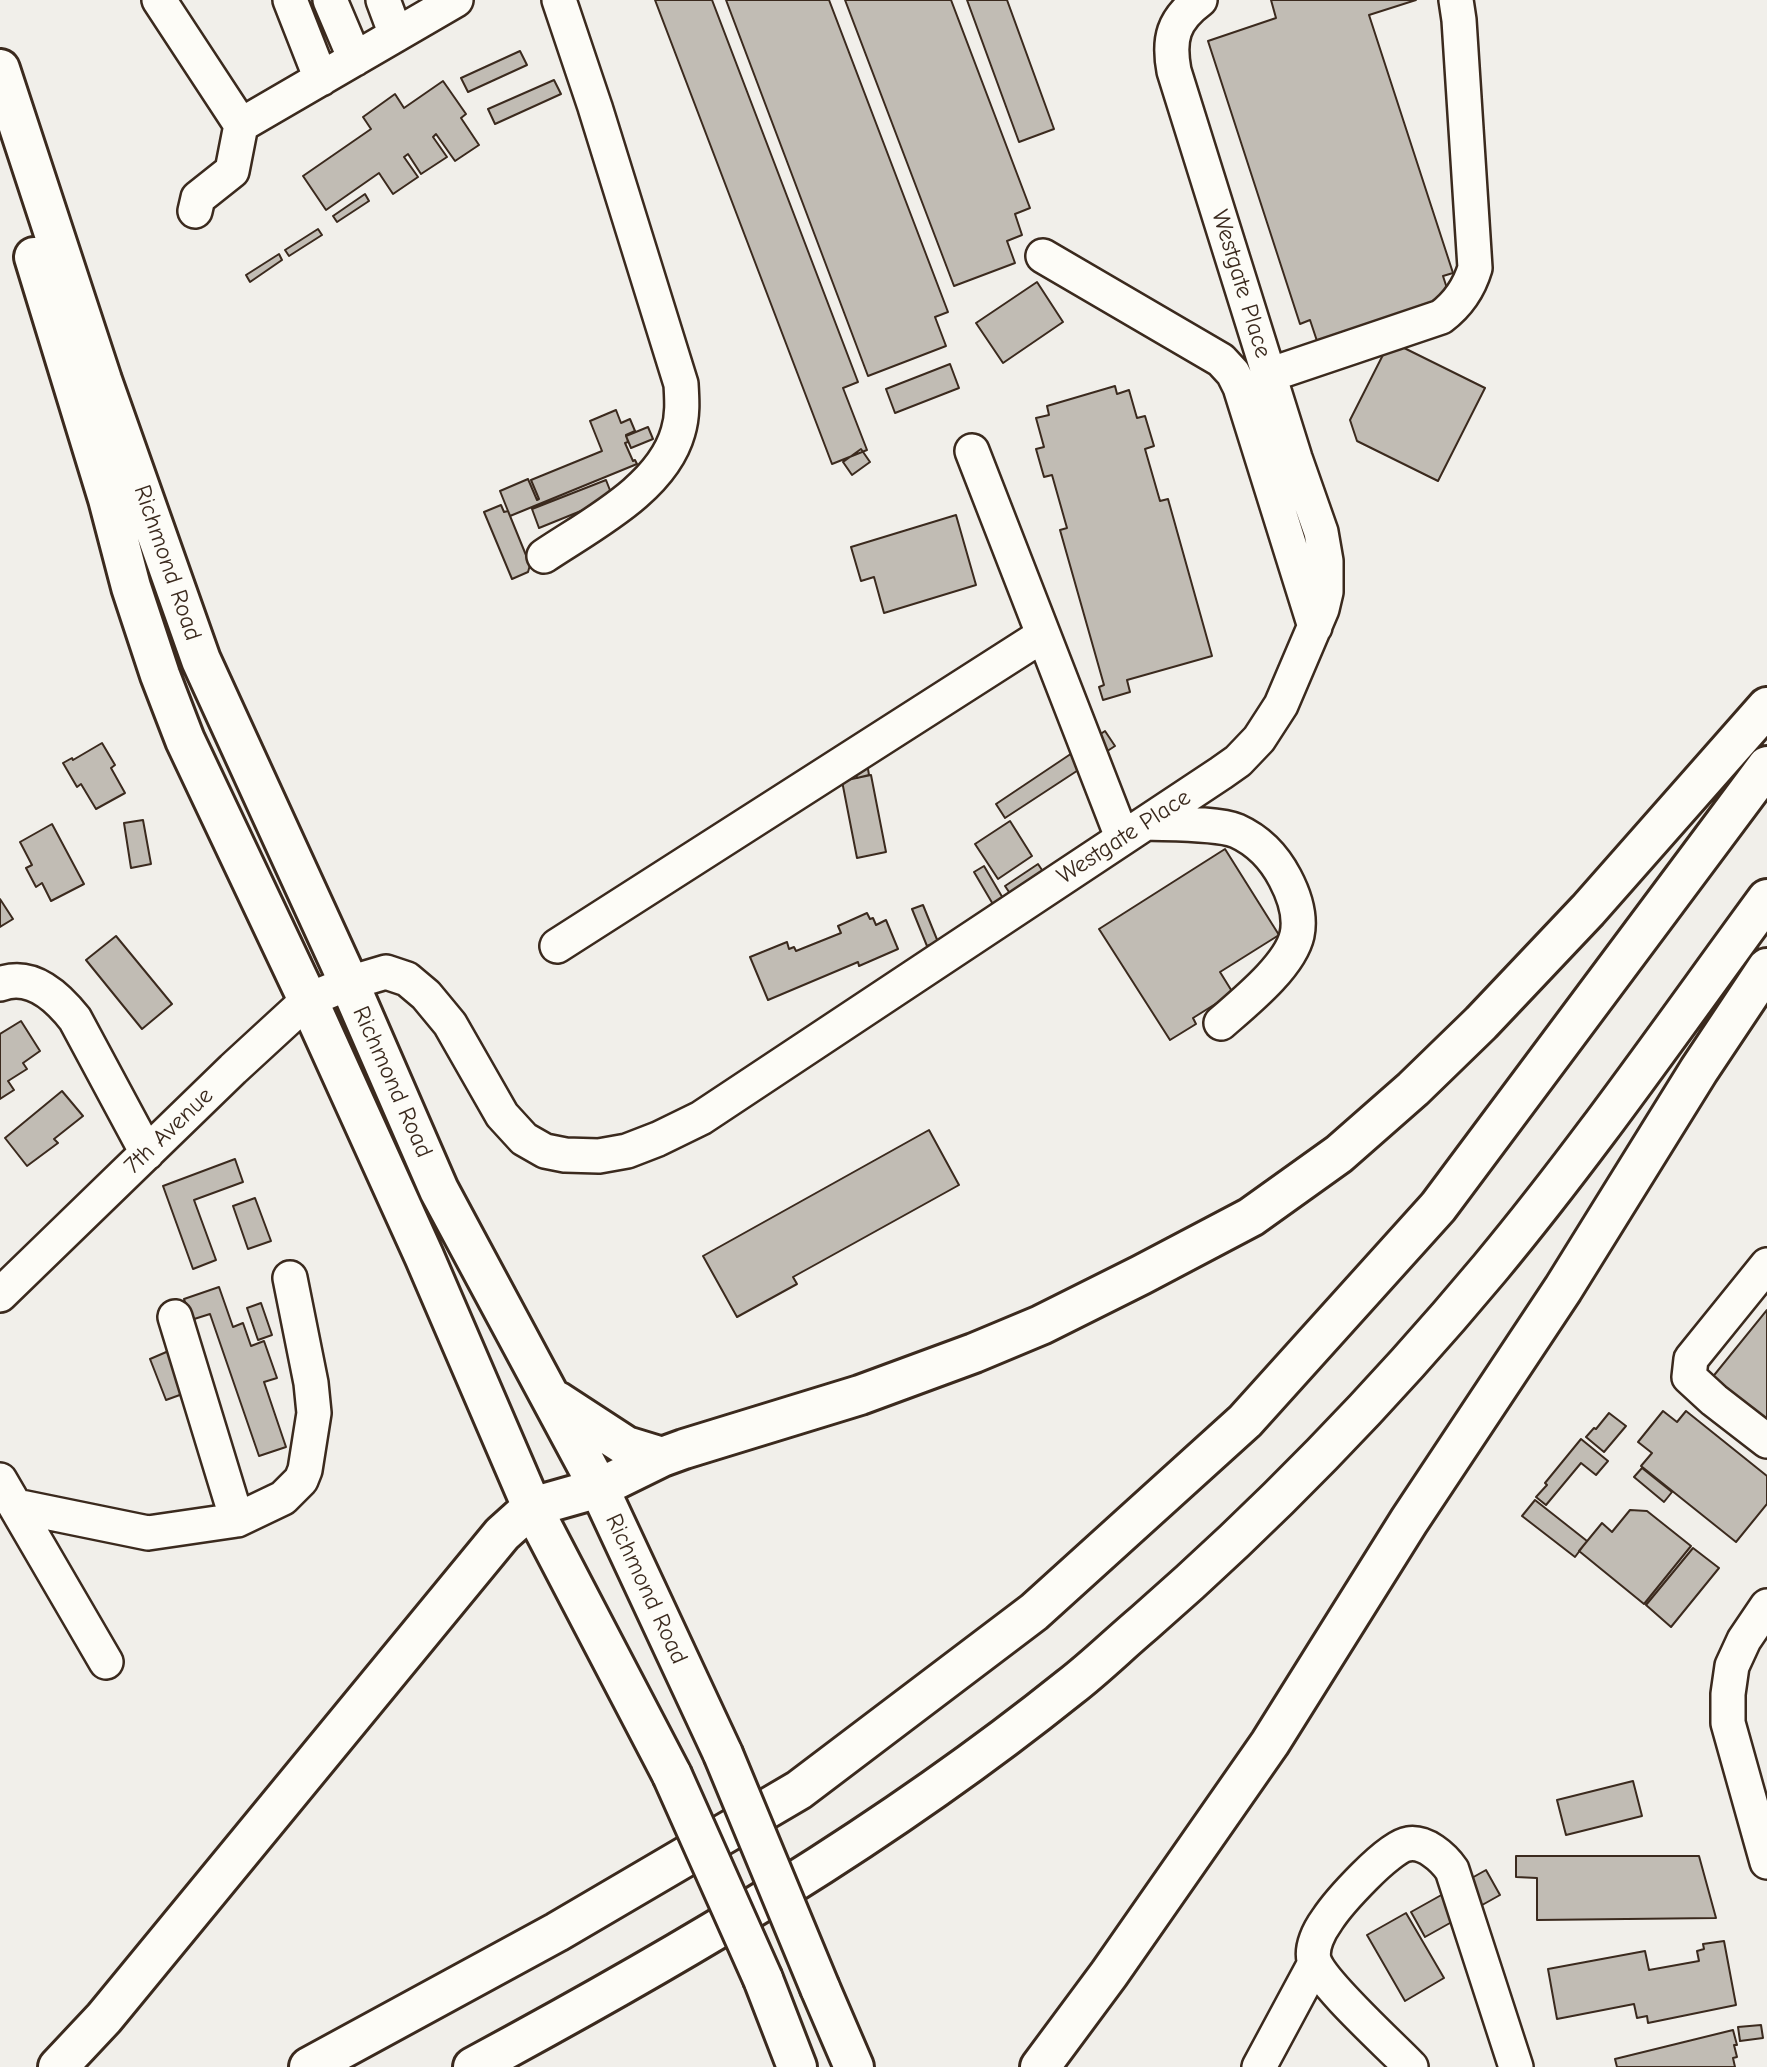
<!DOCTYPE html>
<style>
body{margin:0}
canvas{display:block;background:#f1efea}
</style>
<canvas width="1767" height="2067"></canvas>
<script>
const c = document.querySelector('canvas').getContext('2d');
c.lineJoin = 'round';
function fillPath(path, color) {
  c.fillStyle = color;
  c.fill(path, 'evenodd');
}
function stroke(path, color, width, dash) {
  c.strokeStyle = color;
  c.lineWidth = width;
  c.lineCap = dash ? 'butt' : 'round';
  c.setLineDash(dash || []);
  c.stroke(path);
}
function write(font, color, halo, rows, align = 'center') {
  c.font = font + ' "Comic Neue",sans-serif';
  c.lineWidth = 5;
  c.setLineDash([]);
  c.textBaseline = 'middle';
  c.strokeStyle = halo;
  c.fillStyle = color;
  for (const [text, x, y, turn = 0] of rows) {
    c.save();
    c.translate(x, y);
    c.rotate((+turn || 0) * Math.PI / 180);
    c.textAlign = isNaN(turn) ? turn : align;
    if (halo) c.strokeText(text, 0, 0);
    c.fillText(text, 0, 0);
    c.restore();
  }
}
const building = new Path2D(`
 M655,0h57l146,382 -15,6 24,62 -35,14z
 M726,0h103l119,312 -13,5 11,29 -78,30z
 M845,0h106l79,208 -15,6 7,21 -15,6 8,22 -61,23z
 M967,0h40l47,129 -35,13z
 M1271,0h145l-47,15 84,258 -10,3 9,28 -133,43 -9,-27 -10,4 -92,-283 68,-23z
 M520,51l7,14 -59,27 -7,-14z
 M554,80l7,14 -66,30 -7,-15z
 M443,81l23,33 -5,4 18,27 -24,16 -19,-27 -3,3 14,20 -26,17 -13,-20 -4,3 14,20 -25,17 -14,-21 -53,37 -23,-34 68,-47 -8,-12 32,-23 9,14z
 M365,194l4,7 -32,21 -4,-6z
 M318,229l4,6 -33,21 -4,-6z
 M279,254l3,6 -32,22 -4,-7z
 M1037,282l26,40 -60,41 -27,-40z
 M1390,341l95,47 -47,93 -81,-40 -7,-21z
 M950,364l9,24 -64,25 -9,-24z
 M1115,386l2,8 12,-4 8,28 8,-2 9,30 -9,3 15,52 8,-2 44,157 -85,24 3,12 -27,8 -4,-13 5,-2 -44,-155 7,-2 -15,-53 -8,2 -8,-28 8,-2 -8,-29 13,-3 -2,-9z
 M616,410l5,13 9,-4 5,12 -9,4 2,7 -3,1 8,18 2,-1 2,4 -127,52 -10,-25 28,-12 9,21 2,-1 -8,-19 71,-29 -12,-30z
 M648,427l5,12 -22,9 -5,-12z
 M861,449l9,13 -18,13 -9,-13z
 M606,480l7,18 -74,30 -7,-19z
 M501,505l3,7 4,-1 22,54 -2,7 -16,7 -28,-67z
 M956,515l20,70 -92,28 -10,-36 -13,4 -10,-34z
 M1105,731l10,15 -110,72 -9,-14z
 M102,743l13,22 -4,3 14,25 -29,16 -15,-25 -4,3 -14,-24 9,-5 1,2z
 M866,757l3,18 -12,3 -4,-18z
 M871,775l15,77 -29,6 -15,-77z
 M143,820l8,44 -20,4 -7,-45z
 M1010,821l22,35 -34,23 -23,-35z
 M52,824l32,60 -33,17 -9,-18 -6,4 -10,-19 6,-3 -12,-23z
 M1225,849l54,86 -59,37 13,21 -40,25 3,6 -26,16 -71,-111z
 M1038,864l6,9 -33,22 -6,-9z
 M984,866l20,34 -10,6 -20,-34z
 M0,899l13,20 -13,8z
 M923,905l15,37 -11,4 -15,-37z
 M867,913l3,6 3,-1 3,7 10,-5 12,29 -39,17 -1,-4 -90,38 -18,-43 37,-15 2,7 5,-2 2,4 45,-18 -3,-7z
 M116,936l56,68 -30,25 -56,-69z
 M21,1021l19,30 -17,12 4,6 -19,12 6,9 -14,9v-65z
 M62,1091l21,25 -29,23 4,4 -31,23 -22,-28z
 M929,1130l30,55 -166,92 4,7 -60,33 -34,-61z
 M235,1159l8,23 -49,18 22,60 -23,9 -30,-83z
 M255,1198l16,43 -23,8 -15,-43z
 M219,1287l14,40 10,-4 8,23 13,-5 13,37 -13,4 22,65 -27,9 -49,-142 -19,6 -7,-21z
 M261,1303l11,32 -14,5 -11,-32z
 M1767,1310v114l-56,-45z
 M171,1350l17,42 -22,8 -16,-41z
 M1663,1411l14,11 9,-11 81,65v28l-31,38 -95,-76 11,-13 -14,-11z
 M1609,1413l17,13 -22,26 -18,-15 8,-9 2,1z
 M1581,1439l27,22 -12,14 -15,-12 -35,42 -10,-8 11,-12 -2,-2z
 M1642,1468l30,24 -8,10 -30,-25z
 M1535,1500l52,41 -12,16 -53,-41z
 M1630,1510l17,1 44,35 -47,58 -65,-53 23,-28 10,9z
 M1693,1548l26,20 -48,59 -25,-22z
 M1633,1781l9,35 -76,19 -9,-35z
 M1516,1856h183l17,62 -179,2v-42l-21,-1z
 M1486,1870l14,25 -75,42 -14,-25z
 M1406,1913l38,65 -39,23 -38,-66z
 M1724,1941l12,64 -88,18 -1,-7 -10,2 -3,-14 -77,15 -9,-50 97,-18 4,19 50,-9 -2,-10 7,-2 -1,-5z
 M1761,2025l2,13 -23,3 -2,-14z
 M1733,2030l4,15h-3l3,12 -4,1 2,9h-118l-2,-8z`);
fillPath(building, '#c1bcb4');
stroke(building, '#3b2a1e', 2);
const minor = new Path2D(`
 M159,0l82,125 215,-125
 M290,0l31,79
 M330,0l25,59
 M383,0l13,35
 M195,211l3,-13 34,-27 9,-46
 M1043,256l178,104 12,13 7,14 75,240
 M1269,375l172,-58c16,-12 28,-29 34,-49l-16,-248 -3,-20
 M972,451l150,386
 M544,556c46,-31 118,-67 134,-124 5,-16 4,-32 3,-48l-86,-277 -36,-107
 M1146,823c23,1 72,0 91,8 22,10 37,26 48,47 9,17 16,38 12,57 -7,31 -52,67 -76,88
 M557,946l486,-311
 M0,984c31,-12 57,12 75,35l72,134
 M1767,1265l-76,94 -2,18 25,23 53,41
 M0,1295l233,-226 75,-69 41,-17 37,-11 21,7 19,16 24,29 52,91 22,24 21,12 20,4 34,1 28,-5 31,-12 43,-21 520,-345 17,-12 21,-22 22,-34 41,-96 4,-17v-31l-5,-29 -26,-74 -121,-387c-6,-32 -1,-51 26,-71
 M175,1317l62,203
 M0,1480l106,182
 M16,1506l132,27 89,-13 46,-22 18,-18 4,-10 9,-57 -3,-30 -21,-105
 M1767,1606l-23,34 -12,26 -4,28v29l39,139
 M1259,2067l56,-104
 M1411,2067c-20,-21 -90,-84 -97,-107 -3,-13 5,-29 13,-40 11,-17 61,-73 81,-76 17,-3 35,13 44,26l64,197`);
const highway = new Path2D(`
 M0,69l102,311 99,280 148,323 90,207 160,298 124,266
 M34,257l74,242 23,88 29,88 25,65 123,260 116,256 108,251 140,268
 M557,1401l69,45 36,11
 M763,1979l34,88
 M820,1988l34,79
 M58,2067l46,-49 398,-484 30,-27 67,-19 63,-31 22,-8 176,-54 114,-42 67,-28 100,-50 110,-58 88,-63 74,-65 68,-66 107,-113 179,-203
 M309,2067l248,-135 242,-142 235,-178 211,-191 193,-214 329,-441
 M473,2067c208,-112 413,-232 597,-380 26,-20 49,-43 74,-64 125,-109 240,-228 346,-355 98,-118 186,-245 277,-369
 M1040,2067l69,-93 161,-231 139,-222 154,-232 136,-219 68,-102`);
stroke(minor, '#3b2a1e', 38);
stroke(highway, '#3b2a1e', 44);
stroke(minor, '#fdfcf7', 33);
stroke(highway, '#fdfcf7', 38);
const highwayBridge = new Path2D(`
 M723,1754l97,234
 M672,1775l91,204`);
stroke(highwayBridge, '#3b2a1e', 44, []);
stroke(highwayBridge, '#fdfcf7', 38);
write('24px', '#3b2a1e', '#fdfcf7', [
 ["Westgate Place",1241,284,73],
 ["Richmond Road",167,563,71],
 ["Westgate Place",1124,837,-33],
 ["Richmond Road",392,1082,66],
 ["7th Avenue",169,1131,-44],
 ["Richmond Road",646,1589,65]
]);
</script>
